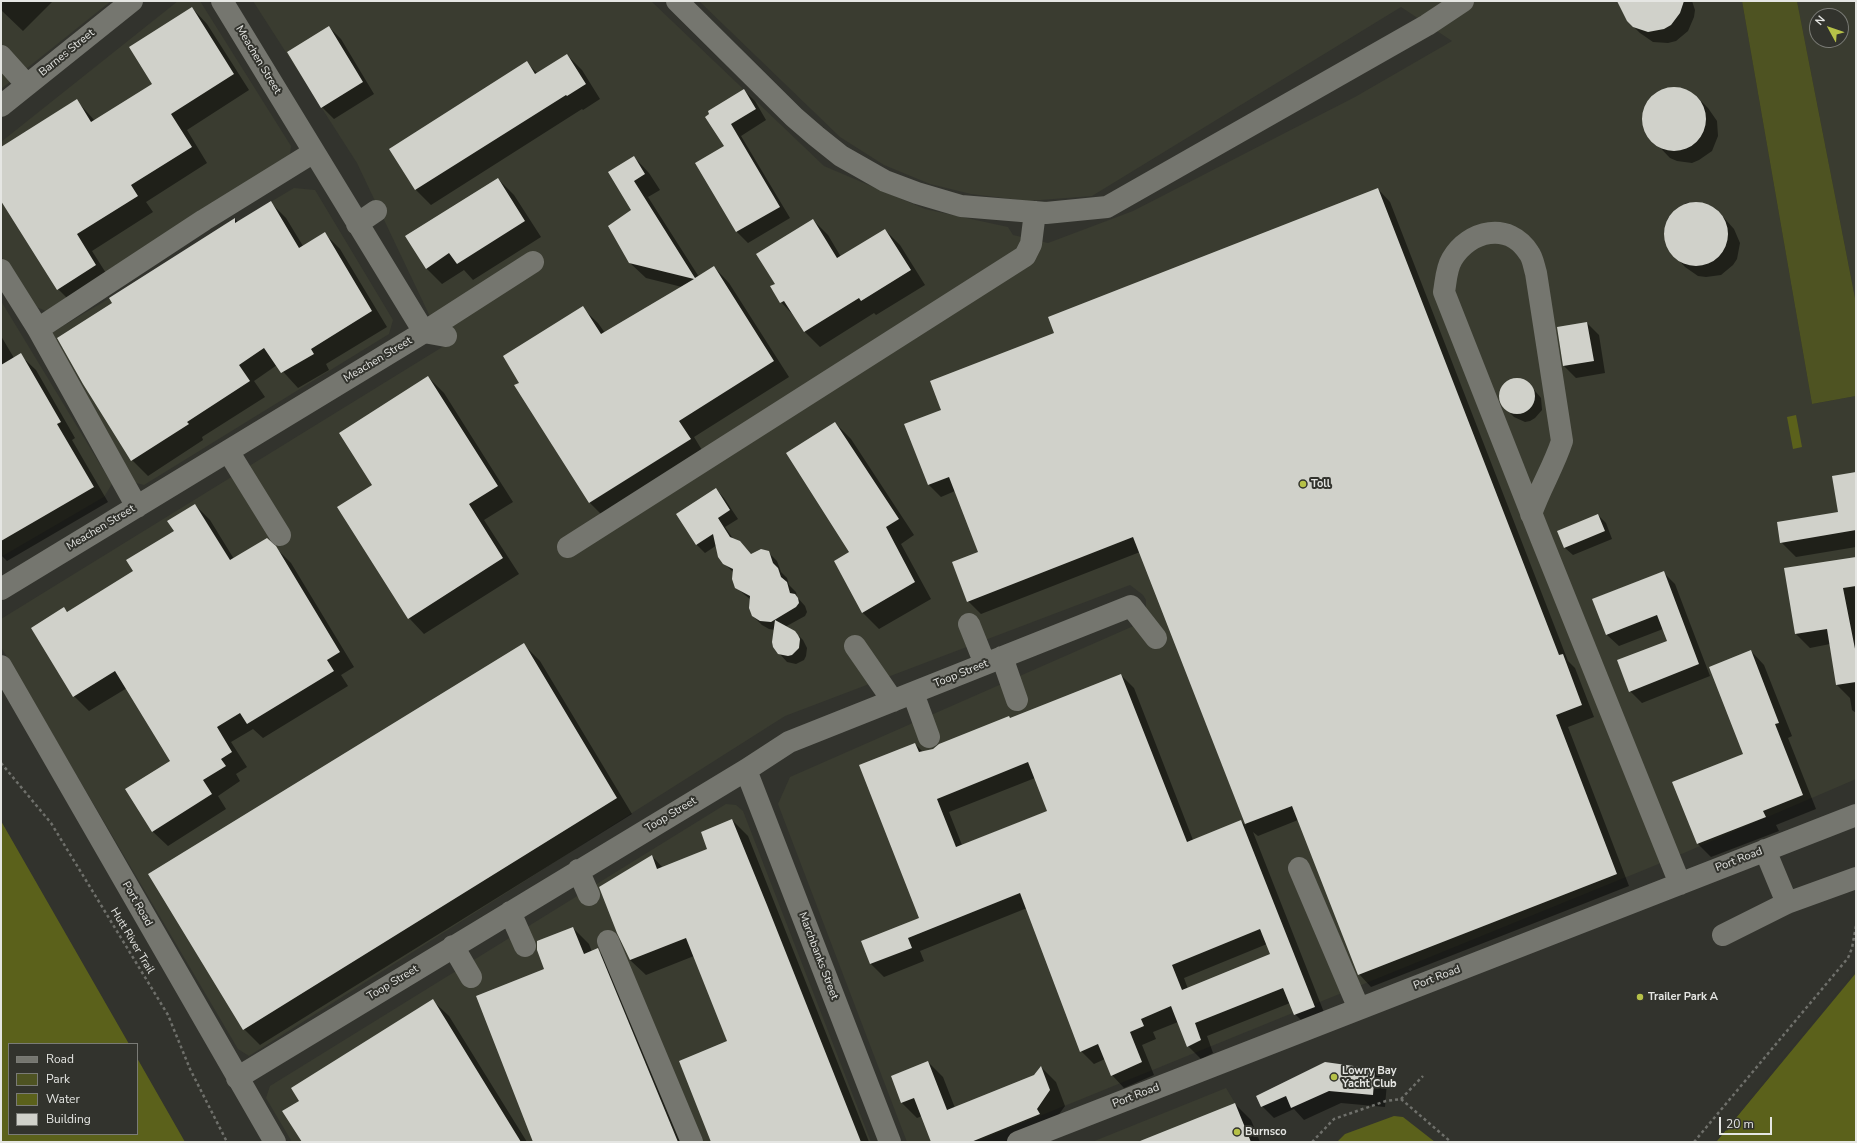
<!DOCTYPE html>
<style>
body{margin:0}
#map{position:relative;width:1857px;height:1143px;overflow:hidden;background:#32332d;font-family:"Nunito Sans",sans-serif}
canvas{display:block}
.frame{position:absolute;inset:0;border:2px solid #e5e6e3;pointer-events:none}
.legend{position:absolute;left:8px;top:1043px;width:130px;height:92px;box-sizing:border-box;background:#32332d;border:1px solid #7a7b76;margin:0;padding:5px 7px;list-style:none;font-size:12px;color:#e5e6e3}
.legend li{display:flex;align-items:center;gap:8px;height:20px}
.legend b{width:20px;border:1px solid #7a7b76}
.north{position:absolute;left:1809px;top:8px;width:40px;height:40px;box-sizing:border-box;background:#32332d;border:1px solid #7a7b76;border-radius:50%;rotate:310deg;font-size:11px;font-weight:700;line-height:16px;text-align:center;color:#e5e6e3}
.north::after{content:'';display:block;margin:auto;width:14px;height:18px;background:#b6c148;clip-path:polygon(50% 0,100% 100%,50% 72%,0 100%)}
.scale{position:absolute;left:1719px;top:1117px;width:53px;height:18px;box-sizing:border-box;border:2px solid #e5e6e3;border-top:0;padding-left:5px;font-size:12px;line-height:14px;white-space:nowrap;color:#e5e6e3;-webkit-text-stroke:3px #32332d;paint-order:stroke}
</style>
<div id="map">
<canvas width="1857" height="1143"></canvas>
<div class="frame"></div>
<ul class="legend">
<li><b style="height:5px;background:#75766f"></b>Road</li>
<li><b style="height:11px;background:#4e5322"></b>Park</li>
<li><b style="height:11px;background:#5b611b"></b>Water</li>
<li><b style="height:11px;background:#d0d1ca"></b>Building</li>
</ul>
<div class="north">N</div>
<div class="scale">20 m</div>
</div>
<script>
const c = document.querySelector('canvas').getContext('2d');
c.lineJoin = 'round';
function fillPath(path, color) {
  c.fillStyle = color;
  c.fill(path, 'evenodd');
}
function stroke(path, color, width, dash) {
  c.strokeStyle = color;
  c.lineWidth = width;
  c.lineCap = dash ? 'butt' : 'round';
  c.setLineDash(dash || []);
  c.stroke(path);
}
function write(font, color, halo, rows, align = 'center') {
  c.font = font + ' "Nunito Sans",sans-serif';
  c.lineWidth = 4;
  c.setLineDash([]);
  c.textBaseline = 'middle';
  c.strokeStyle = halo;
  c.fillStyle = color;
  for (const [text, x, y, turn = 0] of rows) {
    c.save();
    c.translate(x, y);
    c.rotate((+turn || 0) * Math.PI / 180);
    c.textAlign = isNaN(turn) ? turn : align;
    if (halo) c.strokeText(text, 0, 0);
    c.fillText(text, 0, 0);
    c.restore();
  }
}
fillPath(new Path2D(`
 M1,1h110l-110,88z
 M178,1h22l91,145 -2,15 -241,151 -18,-8 -29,-48v-114z
 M253,1h398l173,165 101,43 83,18 5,8 35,8 85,-32 222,-114 97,-56 -51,-34 -309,189 -64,5 -57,-7 -41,-10 -46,-19 -44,-28 -141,-136h1043l70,403 44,-8v383l-200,86 -680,277h-69l-129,-338 12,-27 348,-153 8,-6v-18l-3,-5 -13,-10 -345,131 -536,340 -11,-7 -237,-402v-28l443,-273 -87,-183z
 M1797,1h59v302zM1817,16h24v24h-24z
 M294,188l21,2 78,130 -4,14 -245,151 -12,-3 -82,-147 3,-3z
 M1,301l111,183 -8,13 -103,60z
 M726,804l10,1 7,6 128,331h-579l-26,-44 4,-12z
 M1226,1088l9,15 16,39h-159z`), '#3a3c30');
fillPath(new Path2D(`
 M1742,1h55l59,302v93l-44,8z`), '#4e5322');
fillPath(new Path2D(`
 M1796,415l6,32 -9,2 -6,-32z
 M1,821l128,223h-120v90h128v-76l48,84h-184z
 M1856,973v169h-140z
 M1394,1116l9,1 32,25h-98l8,-8z`), '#5b611b');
fillPath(new Path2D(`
 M1856,971l-140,171h-2l140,-170z`), '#32332d');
fillPath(new Path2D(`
 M1,1h52l-30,30 -22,-21z
 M1620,1h72l3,9 -1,7 -6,14 -12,10 -8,2 -15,-1 -13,-9 -12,-12z
 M192,8l15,16 42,66 -62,40 20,33 -61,39 7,10 -61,39 19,30 -37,24 -16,-16 -57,-90v-51l75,-48 19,21 59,-37z
 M329,27l12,12 33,55 -40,25 -12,-12z
 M567,55l15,15 18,29 -17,11 -1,-1 -151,96 -15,-15 -26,-41 137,-86 11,11z
 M1672,88l15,2 9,6 12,12 9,13 1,15 -6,15 -13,9 -7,3 -15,-2 -7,-3 -23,-24 -3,-8v-15l7,-14 6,-5z
 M744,90l11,11 11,19 -25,16 49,82 -42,25 -11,-11 -41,-69 29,-16 -18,-30z
 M634,157l15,16 11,17 -12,7 51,80 15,-10 15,16 60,94 -95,60 11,18 -100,63 -15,-15 -74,-118 4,-2 62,-75 16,15 7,10 77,-46 -36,-9 -16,-15z
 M498,179l16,16 27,42 -68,43 -9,-10 -22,14 -16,-16z
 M1378,189l12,13 178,459 7,7 19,49 -26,10 61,159 -258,101 -12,-13 -61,-154 -40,16 -5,-4 74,188 -19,7 -13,-13 -5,-11 -83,33 6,17 -12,6 -13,-13 -10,-24 -25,10 3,7 -14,6 12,30 -30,13 -12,-13 -7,-16 -11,5 -13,-13 -54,-143 -107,43 4,10 -40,16 -13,-13 -9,-22 58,-23 -5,-175 8,8 10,-2 188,-75 13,13 59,152 48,-19 5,5 -106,-274 -159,62 -13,-13 11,-48 -24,-62 -14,6 -13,-13 14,-74 113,-77zM1035,778l13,33 -86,34 -13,-33zM1267,944l5,11 -84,34 -4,-11z
 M270,202l16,16 17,28 21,-13 16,16 47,78 -61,37 3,6 -31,18 -21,-23 -23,16 11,16 -63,40 1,3 -55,36 -16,-16 -19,-156 122,-85 3,3z
 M1694,202l15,3 7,4 18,20 6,14 -3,16 -4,6 -12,10 -15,2 -8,-1 -13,-9 -17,-19 -4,-15 4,-15 5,-6 13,-9z
 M813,220l15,15 13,22 44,-27 15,15 25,40 -49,30 -2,-2 -54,34 -15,-15 -10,-15 -14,-15 -5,-18z
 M1587,323l12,12 6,38 -29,5 -12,-12z
 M1,336l13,22 6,-3 16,15 39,68 -3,2 36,62 -101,59 -6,-6z
 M428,377l16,16 69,109 -29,18 35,54 -95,60 -15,-16 -36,-133z
 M1521,380l9,5 11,13 1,12 -7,8 -5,3 -5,1 -11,-5 -8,-8 -6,-11 2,-9 8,-8z
 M835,423l16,16 63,96 -13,9 30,55 -52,30 -16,-16 -28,-51 15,-10z
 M1856,473v74l-60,10 -15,-15 58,-29z
 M716,489l8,9 14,21 -13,8 9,13 6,2 12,13 16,-3 9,9 4,11 6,6 2,7 7,7 1,5 8,9 2,6 -2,4 -20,11 10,5 8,8 4,8 -1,8 -2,4 -8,4 -9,-2 -8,-9 -4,-23 -6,-1 -7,-4 -9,-9 -2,-16 -12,-10 -6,-18 -9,-9 -7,-18 -12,8 -9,-9z
 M195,505l15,15 24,39 33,-20 24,24 63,104 -13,8 7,11 -85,52 -10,-9 -22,13 16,25 -11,7 4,7 -22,15 8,13 -58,37 -16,-15 19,-70 -44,-73 -38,23 -15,-15 -10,-87 4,3 66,-41 41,-40z
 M1598,515l8,8 6,16 -39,16 -8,-7 -7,-17z
 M1856,558v155l-4,-3 -2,-12 -13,-13 -7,-41 -20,4 -14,-14z
 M1663,572l12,12 35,92 -68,27 -12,-12 38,-50 -5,-12 -44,17 -12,-11 -14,-36z
 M524,645l16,16 92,153 -372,231 -16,-16z
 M1751,651l13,14 28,71 -4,2 28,71 -40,16 3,6 -68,26 -13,-13 -24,-62 70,-28z
 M732,820l16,16 121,306h-157l16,-100 -34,-86 -48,19 -16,-15 22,-104 11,12 45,-19z
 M573,928l16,16 3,8 5,-2 16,15 74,177h-154l13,-172z
 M433,1001l16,15 78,126h-224l-3,-41z
 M928,1062l15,15 12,31 80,-32 6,-9 15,15 9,24 -13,18 -28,18h-92l-10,-26 -5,2 -15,-15 -10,-27z
 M1375,1070l12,12 -2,25 -44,-4 -37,17 -10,-11 -20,9 -12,-12 -4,-10z
 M1235,1104l16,16 9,22h-119z`), '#0007');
fillPath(new Path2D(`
 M1617,1h67l-4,12 -9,12 -7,4 -16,3 -15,-5 -6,-6z
 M192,7l42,67 -63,40 21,33 -61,38 7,11 -61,38 19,31 -39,25 -56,-89v-54l76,-48 14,23 61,-38 -23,-37z
 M329,26l34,56 -42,26 -34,-56z
 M567,54l19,30 -19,12 -1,-1 -151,95 -26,-41 138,-88 8,13z
 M1642 119a32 32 0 1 1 64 0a32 32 0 1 1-64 0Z
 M744,89l12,20 -25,15 49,83 -44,25 -41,-69 29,-17 -19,-29 4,-3 -1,-3z
 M634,156l11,18 -11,7 61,97 19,-12 60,95 -95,60 12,18 -102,64 -75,-118 5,-2 -16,-27 80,-50 18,28 93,-55 -65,-16 -21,-37 23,-16 -23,-38z
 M498,178l27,43 -68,43 -8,-11 -23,16 -21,-33z
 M1378,188l181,467 4,-1 19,51 -26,10 61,159 -259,101 -66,-169 -47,18 -112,-287 -166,65 -15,-40 26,-10 -29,-75 -21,8 -24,-61 37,-14 -11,-29 124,-48 -6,-16z
 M271,201l28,47 26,-16 47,79 -61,38 3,5 -33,19 -17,-25 -25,17 11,16 -63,41 2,2 -58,37 -48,-77 -26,-46 55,-35 -3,-5 126,-80v5z
 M1664 234a32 32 0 1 1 64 0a32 32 0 1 1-64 0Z
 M813,219l24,39 48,-29 26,41 -50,31 -2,-3 -55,34 -20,-31 -4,2 -10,-17 5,-2 -19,-30z
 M1587,322l7,39 -31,5 -6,-39z
 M21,353l40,69 -4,2 37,63 -93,54v-176z
 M428,376l70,110 -29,18 34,54 -95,61 -71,-112 35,-22 -33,-52z
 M1499 396a18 18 0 1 1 36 0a18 18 0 1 1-36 0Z
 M835,422l64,97 -13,8 29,55 -53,31 -28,-52 15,-9 -63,-99z
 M1856,472v58l-76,13 -3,-21 61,-10 -6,-36z
 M716,488l14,22 -12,8 12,19 10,4 11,13 10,-5 8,2 4,12 5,5 3,9 6,5 3,11 5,1 3,4 1,5 -3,4 -25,15 -11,-1 -8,-5 -3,-8 1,-12 -15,-8 -3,-9 1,-10 -10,-5 -5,-7 -5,-23 -17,11 -20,-31z
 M195,504l35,56 37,-22 9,8 64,106 -13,8 7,11 -87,53 -7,-11 -23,14 15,25 -11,7 5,7 -23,14 9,14 -60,38 -27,-43 45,-28 -55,-90 -42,26 -42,-69 33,-21 3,5 66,-41 -7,-11 48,-29 -7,-10z
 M1598,514l7,17 -41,17 -7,-17z
 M1856,557v29l-13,2 13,66v28l-20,3 -9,-56 -32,5 -11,-66z
 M1664,571l35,93 -70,28 -12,-32 50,-19 -10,-26 -51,20 -14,-36z
 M775,620l20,11 3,4 2,4 -1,9 -7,7 -4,1 -10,-2 -5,-7 -1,-5z
 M524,643l93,155 -374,232 -95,-156z
 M1751,650l28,73 -4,1 28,71 -40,16 3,6 -69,27 -25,-62 71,-28 -34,-87z
 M1121,674l66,168 54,-22 74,187 -21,8 -11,-27 -88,35 6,17 -14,7 -16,-41 -30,13 3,7 -14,6 12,30 -31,14 -13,-32 -18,8 -60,-159 -112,45 4,10 -42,16 -9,-23 58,-23 -60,-153 56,-22 4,9 14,-3 6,-5 70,-28 1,2zM1028,762l19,49 -91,36 -19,-48zM1260,929l10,25 -88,36 -10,-25z
 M732,819l35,86 94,237h-150l-32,-81 48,-20 -41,-103 -56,22 -13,-27 -18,-46 53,-32 5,14 50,-20 -6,-17z
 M573,927l11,27 14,-6 80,194h-145l-57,-146 68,-27 -7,-19v-9z
 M433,999l88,143h-219l-20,-31 17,-10 -8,-13z
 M928,1061l19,49 87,-35 7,-9 9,24 -13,19 3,5 -69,28h-40l-17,-44 -13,5 -10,-27z
 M1325,1062l50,7 -2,26 -44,-4 -38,17 -5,-12 -25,11 -5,-11z
 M1235,1103l16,39h-111v-1z`), '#d0d1ca');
stroke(new Path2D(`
 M1,763l50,60 117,192 22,54 37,73
 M1401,1099l22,-23
 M1312,1142l22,-23 52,-18 15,-2 50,43
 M1694,1142l154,-184 4,-10 4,-22`), '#6f706b', 2.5, [3, 3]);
stroke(new Path2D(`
 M677,1l117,116 22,19 25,20 44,25 32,12 44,13 85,7 61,-6 320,-182 36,-24
 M1,56l26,29
 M1,106l131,-105
 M357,224l19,-13
 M1,270l37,59 99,178
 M38,329l166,-109 110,-68
 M446,336l-22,-4 109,-70
 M228,451l52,84
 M1531,514c9,-26 23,-48 31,-73l-26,-168c-2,-6 -3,-15 -7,-20 -20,-32 -60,-23 -77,6 -6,10 -6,22 -8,33l97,246 139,346
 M568,547l457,-291 6,-12 4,-32
 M1,589l423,-257 -202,-331
 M969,624l16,40
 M855,646l38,55
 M1002,657l15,43
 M1,666l274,476
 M913,693l16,44
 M746,770l144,372
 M1765,850l22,53
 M1299,868l60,141
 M578,870l11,25
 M510,912l15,34
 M1723,935l64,-32 69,-25
 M608,941l84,201
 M453,946l18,31
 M237,1078l509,-308 43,-28 342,-136 25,32
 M1018,1142l838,-327`), '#75766f', 22);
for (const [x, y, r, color] of [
 [1303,484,4,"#b6c148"],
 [1640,997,4,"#b6c148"],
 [1334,1077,4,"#b6c148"],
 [1237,1132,4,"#b6c148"]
]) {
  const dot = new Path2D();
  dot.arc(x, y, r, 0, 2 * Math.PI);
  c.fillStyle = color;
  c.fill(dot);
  stroke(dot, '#32332d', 1.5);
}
write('11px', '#e5e6e3', '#32332d', [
 ["Barnes Street",67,53,-39],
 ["Meachen Street",258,60,59],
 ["Meachen Street",378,360,-31],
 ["Meachen Street",101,528,-31],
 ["Toop Street",961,674,-22],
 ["Toop Street",671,815,-31],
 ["Port Road",1739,860,-21],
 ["Port Road",137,904,60],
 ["Hutt River Trail",132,941,59],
 ["Marchbanks Street",818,956,69],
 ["Port Road",1437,978,-21],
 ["Toop Street",393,983,-31],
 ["Port Road",1136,1096,-21]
]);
write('bold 11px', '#e5e6e3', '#32332d', [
 ["Toll",1311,484],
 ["Trailer Park A",1648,997],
 ["Lowry Bay",1342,1071],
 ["Yacht Club",1342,1084],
 ["Burnsco",1245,1132]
], 'left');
</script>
